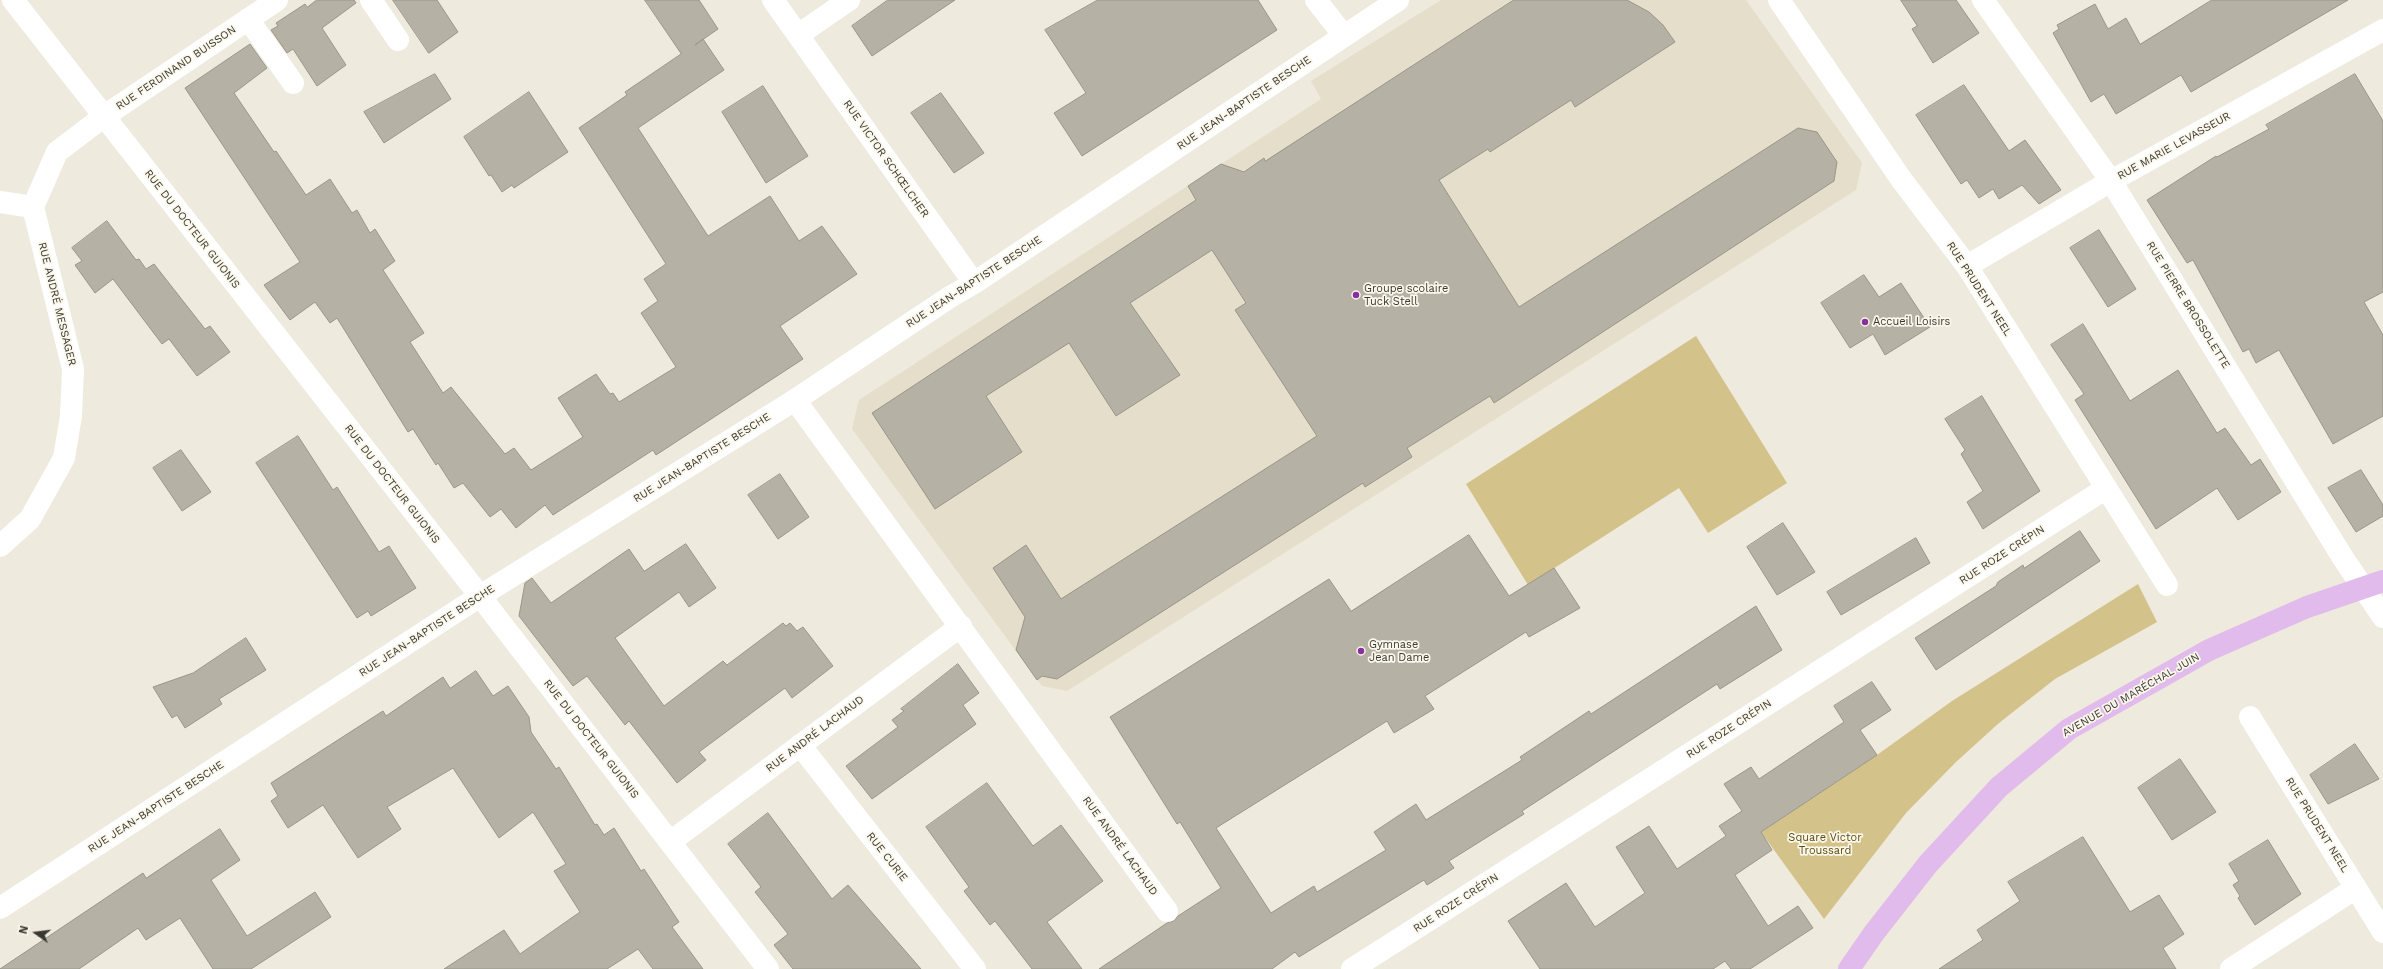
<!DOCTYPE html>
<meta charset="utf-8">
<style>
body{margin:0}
#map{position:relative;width:2383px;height:969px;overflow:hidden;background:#eeeadd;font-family:"Work Sans",sans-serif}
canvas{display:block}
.north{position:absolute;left:16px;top:913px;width:40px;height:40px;-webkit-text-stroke:3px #fbf7ea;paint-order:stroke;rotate:284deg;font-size:11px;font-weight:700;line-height:16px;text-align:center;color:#393833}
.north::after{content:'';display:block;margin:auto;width:14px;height:18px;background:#393833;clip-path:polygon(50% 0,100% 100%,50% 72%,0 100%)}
</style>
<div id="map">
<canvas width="2383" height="969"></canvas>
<div class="north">N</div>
</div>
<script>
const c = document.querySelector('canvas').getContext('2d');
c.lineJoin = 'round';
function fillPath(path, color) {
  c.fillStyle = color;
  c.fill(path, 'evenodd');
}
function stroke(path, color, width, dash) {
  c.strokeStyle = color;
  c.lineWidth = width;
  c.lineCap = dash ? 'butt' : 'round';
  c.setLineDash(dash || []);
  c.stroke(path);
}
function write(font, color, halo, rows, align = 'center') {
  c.font = font + ' "Work Sans",sans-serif';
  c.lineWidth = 3.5;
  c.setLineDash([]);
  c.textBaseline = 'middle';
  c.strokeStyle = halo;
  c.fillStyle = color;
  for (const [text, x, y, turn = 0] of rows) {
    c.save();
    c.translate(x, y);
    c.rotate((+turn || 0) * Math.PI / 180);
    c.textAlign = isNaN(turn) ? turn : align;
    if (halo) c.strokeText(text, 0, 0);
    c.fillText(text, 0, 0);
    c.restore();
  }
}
fillPath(new Path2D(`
 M1441,0h305l116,163 -6,27 -789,501 -25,-5 -190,-257 7,-29 462,-301 -10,-18z`), '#e4deca');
fillPath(new Path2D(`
 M1696,336l91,147 -79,50 -29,-45 -151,97 -62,-101z
 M2138,584l19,38 -102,57 -56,44 -43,39 -50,51 -82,106 -63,-87 116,-77 75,-54z`), '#d3c38a');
const building = new Path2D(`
 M317,0h37l2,3 -34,25 24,37 -29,21 -24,-37 -6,4 -16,-23 7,-4 -2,-3 29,-19 2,3z
 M393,0h44l21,32 -29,21z
 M645,0h54l19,29 -23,16 8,-6 21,31 -86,58 70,108 62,-40 29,45 23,-15 35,48 -77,52 23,33 -147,96 -3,-5 -100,65 -8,-10 -29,23 -15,-19 -11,8 -27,-34 -9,5 -16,-25 -2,2 -23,-36 -5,3 -71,-114 -7,5 -15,-21 -25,18 -26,-35 36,-23 -115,-174 65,-44 17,24 -33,25 40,59 2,-1 30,44 24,-16 22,34 5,-3 13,23 5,-4 20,32 -12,9 41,63 -14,9 33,51 8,-6 54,67 9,-6 17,22 52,-33 -25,-39 38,-24 14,20 3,-1 6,9 57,-35 -35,-54 17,-12 -14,-22 22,-15 -87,-136 48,-33 -2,-3 56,-38z
 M888,0h67l-83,56 -20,-30z
 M1098,0h160l19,30 -195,126 -28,-43 32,-20 -41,-63z
 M1514,0h113l22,12 14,13 12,17 -100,65 -4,-7 -81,52 -2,-3 -49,31 80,127 279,-179 19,4 20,30 -3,19 -340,222 -4,-7 -83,52 5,9 -47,30 -2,-4 -306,196 -15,-3 -5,4 -21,-30 9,-33 -32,-49 33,-23 35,54 256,-163 -82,-126 11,-7 -34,-53 -82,53 50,72 -64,41 -47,-73 -83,53 36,56 -87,57 -63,-96 324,-213 -8,-14 33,-22 23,8 20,-14 1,3z
 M1901,0h55l23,33 -46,30 -21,-34 5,-3z
 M2212,0h136l-157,92 -10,-17 -65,39 -12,-20 -13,8 -38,-69 6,-4 -2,-4 38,-21 13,25 18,-11 14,26z
 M435,74l16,25 -67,44 -20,-31z
 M2355,74l28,47v171l-19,10 19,33v81l-50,28 -54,-94 -23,13 -7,-14 -6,3 -50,-92 -6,3 -40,-63 69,-44 1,1 52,-28 -3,-4z
 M1964,85l45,66 16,-11 36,50 -22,14 -17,-19 -23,14 -6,-10 -14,9 -12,-18 -6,4 -45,-69z
 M763,86l45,70 -42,27 -44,-71z
 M529,92l39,60 -54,36 -2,-3 -10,7 -11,-17 -2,1 -25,-39z
 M941,93l43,60 -30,20 -43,-60z
 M107,221l29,39 3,-1 7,10 8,-5 51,65 5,-3 20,26 -33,24 -28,-37 -7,5 -49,-65 -18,14 -20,-28 7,-4 -10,-13z
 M2099,230l37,59 -28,18 -38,-59z
 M1864,275l15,22 22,-14 29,44 -45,28 -12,-21 -23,14 -29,-45z
 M2083,324l47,77 48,-31 39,63 8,-5 26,37 9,-6 21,33 -43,28 -21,-32 -61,41 -81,-129 9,-6 -33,-49z
 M1982,396l58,95 -57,38 -16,-27 16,-11 -22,-37 4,-4 -20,-31z
 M298,436l35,54 4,-3 42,65 10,-6 27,42 -45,28 -3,-5 -11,7 -101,-155z
 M181,450l30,42 -29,19 -29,-43z
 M2361,470l22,35v11l-27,16 -28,-44z
 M780,474l29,43 -31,22 -30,-44z
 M1783,523l32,49 -38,23 -30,-48z
 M2080,531l20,30 -164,109 -21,-32 81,-52 2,-4 25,-17 1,3z
 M1469,535l40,61 45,-28 26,40 -51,29 -3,-5 -101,64 9,13 -40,24 -7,-12 -171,107 55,85 43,-27 3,6 69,-42 -12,-18 42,-28 10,16 96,-60 -2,-3 69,-46 2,3 165,-108 26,44 -62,39 -3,-5 -195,127 2,3 -75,47 5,7 -27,17 -3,-5 -125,77 -4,-5 -23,17h-173l68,-46 7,-2 4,-5 43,-28 -41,-66 -3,2 -67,-107 219,-138 22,32z
 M1916,538l14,25 -89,52 -14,-23z
 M686,544l30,44 -27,19 -10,-15 -64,46 49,68 59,-45 4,4 56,-42 3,3 4,-3 7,8 6,-4 30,39 -41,32 -7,-10 -86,64 7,8 -29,23 -48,-62 -4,4 -38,-49 -14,10 -54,-70 6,-33 7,-5 19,25 78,-54 15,22z
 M246,638l20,32 -47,29 3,5 -37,24 -8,-13 -5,3 -19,-31 40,-14z
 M958,664l21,29 -16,12 13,19 -104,75 -26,-33 52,-39 -6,-7 12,-9 -3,-2z
 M476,671l17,25 15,-10 21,31 2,15 25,37 3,-2 36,58 2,-1 7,11 10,-7 27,43 3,-2 35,53 -7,5 31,42h-50l-15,-20 -31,20h-163l60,-39 16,24 60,-42 -26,-41 12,-7 -33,-52 -34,26 -46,-70 -66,39 14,22 -43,29 -35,-53 -35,23 -17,-27 7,-5 -7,-13 112,-72 3,5 57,-39 7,11z
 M1872,682l19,28 -31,20 17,25 -116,77 11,18 -37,25 33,51 30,-20 15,22 -63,41h-19l-6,-8 -12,8h-173l-32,-48 58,-38 29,44 50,-34 -29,-46 33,-21 28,43 49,-33 -7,-10 23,-15 -18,-27 27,-17 8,12 85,-57 -10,-16z
 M2355,744l24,35 -51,25 -18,-29z
 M2180,759l36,53 -44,28 -34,-52z
 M987,783l46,63 28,-21 42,56 -56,41 35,47h-50l-37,-48 -5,4 -26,-34 5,-4 -43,-60z
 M768,813l64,86 16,-14 73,84h-128l-19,-24 14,-11 -33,-42 6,-5 -33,-43z
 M220,829l20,31 -29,20 36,56 68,-44 16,25 -80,52h-38l-33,-51 -34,22 -8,-12 -59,41h-79l143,-96 3,5z
 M2083,837l47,75 29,-17 25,39 -21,14 13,21h-237l44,-29 -6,-10 43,-29 -12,-19z
 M2268,840l33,54 -46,31 -17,-27 2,-2 -7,-11 6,-4 -10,-17z`);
fillPath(building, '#b5b2a5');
stroke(building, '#99968a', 1);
stroke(new Path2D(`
 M13,0l467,596 288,373
 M371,0l27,40
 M773,0l201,283
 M1316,0l28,36
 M1779,0l122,179 66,87 200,319
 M1983,0l128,181 232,377 40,59
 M248,19l45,64
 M798,35l51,-35
 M0,202l33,5
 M33,207l24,-55 46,-35 174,-117
 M1967,266l144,-85 272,-151
 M795,400l372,511
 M0,546l30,-27 34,-61 7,-42 2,-47 -40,-162
 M2250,717l133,215
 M800,745l175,224
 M670,842l291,-216
 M0,908l480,-312 315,-196 155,-103 24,-14 424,-283
 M1352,969l753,-480
 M2231,969l125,-81`), '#fff', 22);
stroke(new Path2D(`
 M1849,969l25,-36 54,-69 71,-77 70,-58 140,-79 98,-43 76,-26`), '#e1bbeb', 22);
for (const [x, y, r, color] of [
 [1356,295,4,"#88319e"],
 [1865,322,4,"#88319e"],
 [1361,651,4,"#88319e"]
]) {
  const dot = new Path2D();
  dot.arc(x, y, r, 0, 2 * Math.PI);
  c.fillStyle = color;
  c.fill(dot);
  stroke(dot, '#fbf7ea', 1.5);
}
write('11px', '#393833', '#fbf7ea', [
 ["RUE FERDINAND BUISSON",176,68,-34],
 ["RUE JEAN-BAPTISTE BESCHE",1244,103,-34],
 ["RUE MARIE LEVASSEUR",2174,146,-29],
 ["RUE VICTOR SCHŒLCHER",886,159,55],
 ["RUE DU DOCTEUR GUIONIS",192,229,52],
 ["RUE JEAN-BAPTISTE BESCHE",974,282,-33],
 ["RUE PRUDENT NEEL",1979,289,57],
 ["RUE ANDRÉ MESSAGER",57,304,76],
 ["RUE PIERRE BROSSOLETTE",2188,305,58],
 ["RUE JEAN-BAPTISTE BESCHE",702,458,-32],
 ["RUE DU DOCTEUR GUIONIS",392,484,52],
 ["RUE ROZE CRÉPIN",2002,555,-33],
 ["RUE JEAN-BAPTISTE BESCHE",427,631,-33],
 ["AVENUE DU MARÉCHAL JUIN",2131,695,-30],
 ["RUE ROZE CRÉPIN",1729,729,-33],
 ["RUE ANDRÉ LACHAUD",815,734,-37],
 ["RUE DU DOCTEUR GUIONIS",591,739,52],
 ["RUE JEAN-BAPTISTE BESCHE",156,807,-33],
 ["RUE PRUDENT NEEL",2317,825,58],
 ["RUE ANDRÉ LACHAUD",1120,846,54],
 ["RUE CURIE",887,857,52],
 ["RUE ROZE CRÉPIN",1456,903,-33]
]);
write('11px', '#393833', '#fbf7ea', [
 ["Groupe scolaire",1364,289],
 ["Tuck Stell",1364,302],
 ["Accueil Loisirs",1873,322],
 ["Gymnase",1369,645],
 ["Jean Dame",1369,658]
], 'left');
write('11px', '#5d4e0f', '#fbf7ea', [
 ["Square Victor",1825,838],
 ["Troussard",1825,851]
]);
</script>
